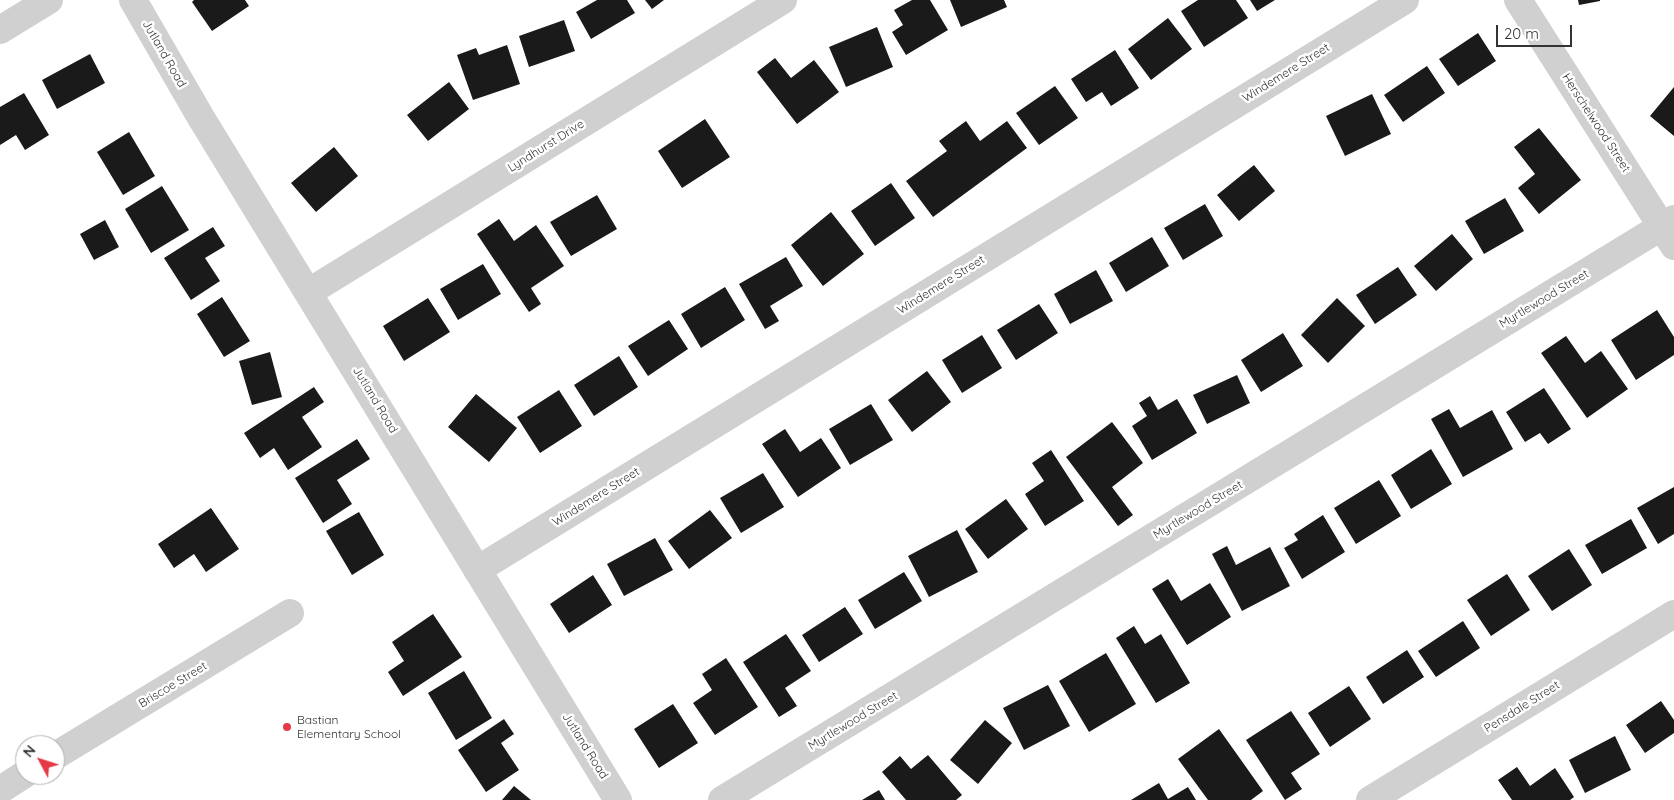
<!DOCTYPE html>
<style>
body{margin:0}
#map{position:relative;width:1674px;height:800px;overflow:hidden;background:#fff;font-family:Quicksand,sans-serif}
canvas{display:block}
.north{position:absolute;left:15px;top:735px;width:50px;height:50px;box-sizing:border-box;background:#fff;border:1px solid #adadad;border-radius:50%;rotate:310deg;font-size:14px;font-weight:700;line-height:20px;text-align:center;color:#333}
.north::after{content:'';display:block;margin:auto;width:18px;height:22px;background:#e63946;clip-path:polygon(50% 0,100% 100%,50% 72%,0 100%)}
.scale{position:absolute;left:1496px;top:25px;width:76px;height:22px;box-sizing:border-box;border:2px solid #333;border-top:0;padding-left:6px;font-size:15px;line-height:18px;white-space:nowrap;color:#333;-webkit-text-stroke:4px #fff;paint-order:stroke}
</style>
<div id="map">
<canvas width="1674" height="800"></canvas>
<div class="north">N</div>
<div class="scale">20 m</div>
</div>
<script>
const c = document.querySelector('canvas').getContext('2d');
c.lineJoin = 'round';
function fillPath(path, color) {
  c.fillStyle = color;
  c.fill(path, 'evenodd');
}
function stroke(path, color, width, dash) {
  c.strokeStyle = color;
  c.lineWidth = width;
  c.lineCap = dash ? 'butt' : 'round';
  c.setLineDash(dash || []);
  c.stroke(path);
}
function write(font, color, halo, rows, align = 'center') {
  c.font = font + ' Quicksand,sans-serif';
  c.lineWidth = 5;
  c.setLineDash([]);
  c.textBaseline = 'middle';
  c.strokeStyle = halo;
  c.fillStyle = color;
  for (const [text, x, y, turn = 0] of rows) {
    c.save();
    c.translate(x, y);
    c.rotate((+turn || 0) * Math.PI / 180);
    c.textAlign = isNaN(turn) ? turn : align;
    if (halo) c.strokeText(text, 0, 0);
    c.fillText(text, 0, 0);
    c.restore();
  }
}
fillPath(new Path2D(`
 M194,0h51l4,6 -37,25 -20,-29z
 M597,0h30l8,13 -44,26 -15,-27z
 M645,0h19l-12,9z
 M912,0h18l18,30 -42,25 -14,-23 11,-7 -9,-15z
 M950,0h54l3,7 -46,20z
 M1198,0h38l12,18 -44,29 -23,-36z
 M1250,0h25l-18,11z
 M1578,0h22v1l-21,4z
 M1168,18l24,31 -41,31 -23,-31z
 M564,20l11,31 -46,16 -10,-31z
 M877,27l16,40 -47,20 -17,-40z
 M1478,33l18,28 -38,25 -19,-27z
 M507,45l13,39 -47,16 -16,-45 19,-7 3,7z
 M1115,50l24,38 -28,18 -9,-14 -16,10 -15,-23z
 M90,54l15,29 -48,26 -15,-29z
 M775,58l16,20 23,-18 25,32 -42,32 -40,-52z
 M1427,66l18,27 -42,29 -19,-27z
 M449,82l20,27 -41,32 -21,-26z
 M1055,86l23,32 -39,27 -23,-32z
 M1674,87v49l-24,-20z
 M24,93l25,42 -24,15 -9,-15 -16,10v-38z
 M1372,94l19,40 -46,22 -19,-40z
 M705,119l25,38 -48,31 -24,-37z
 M966,121l14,20 27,-20 20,27 -94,69 -27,-36 41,-30 -8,-10z
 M1539,128l42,52 -42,34 -21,-26 17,-14 -21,-27z
 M129,132l26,44 -32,19 -26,-43z
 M334,147l24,29 -42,36 -25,-29z
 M1254,165l21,26 -36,30 -22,-26z
 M891,183l24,35 -40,28 -24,-35z
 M162,186l27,44 -38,23 -26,-44z
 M597,195l20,34 -46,27 -21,-34z
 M1505,198l19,33 -40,23 -19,-33z
 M1205,204l18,32 -40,24 -19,-32z
 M831,212l33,42 -41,32 -32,-41z
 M499,219l15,22 22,-16 28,41 -33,22 10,16 -12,8 -52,-78z
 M105,220l14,27 -25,13 -14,-26z
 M213,227l12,19 -20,12 15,23 -29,19 -27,-42z
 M1452,234l21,25 -37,32 -22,-25z
 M1152,237l17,29 -43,26 -17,-29z
 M786,257l17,29 -33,20 9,15 -14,8 -26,-45z
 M483,264l18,30 -43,26 -18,-31z
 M1398,267l19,28 -42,29 -19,-29z
 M1096,270l17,31 -43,23 -16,-30z
 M725,287l20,33 -44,28 -20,-34z
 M222,297l28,44 -26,16 -27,-43z
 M428,298l22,34 -46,29 -21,-35z
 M1337,298l28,28 -37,37 -27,-28z
 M1039,304l19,29 -42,27 -19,-30z
 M1657,310l17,27v18l-38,25 -25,-40z
 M669,320l19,29 -40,27 -20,-30z
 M1283,333l20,33 -42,26 -20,-32z
 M982,335l20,33 -40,25 -20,-33z
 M1566,336l19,27 16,-12 27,38 -41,29 -46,-65z
 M270,352l12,45 -30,8 -13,-44z
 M619,356l19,31 -44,29 -20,-31z
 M927,371l24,31 -39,30 -24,-32z
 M1237,375l13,28 -43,21 -14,-29z
 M314,387l10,15 -22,15 20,30 -34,23 -14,-22 -14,10 -16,-25z
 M1544,388l27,41 -23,15 -8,-11 -15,9 -19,-30z
 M559,390l23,36 -42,27 -23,-36z
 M476,394l41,34 -28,34 -41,-35z
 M1150,396l8,14 19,-11 20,34 -45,27 -20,-34 15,-10 -8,-13z
 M871,404l22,36 -43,25 -21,-36z
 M1449,409l11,19 32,-18 21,39 -50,28 -32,-58z
 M1112,422l31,41 -31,24 21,28 -15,11 -52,-69z
 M785,429l15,23 21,-14 20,30 -43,29 -36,-53z
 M357,439l13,20 -33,21 15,24 -29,19 -28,-45z
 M1431,449l21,35 -41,25 -20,-34z
 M1051,450l33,51 -39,25 -20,-32 19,-13 -12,-18z
 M763,473l21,34 -43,26 -21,-35z
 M1379,480l22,36 -45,28 -22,-36z
 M1674,487v47l-16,10 -21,-36z
 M1006,499l22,30 -40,30 -23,-30z
 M211,508l28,41 -33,23 -12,-18 -20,14 -16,-24z
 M710,510l22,28 -43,31 -21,-28z
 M359,512l25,43 -32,20 -26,-44z
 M1323,515l22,37 -43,27 -18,-31 14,-8 -4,-6z
 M1631,519l16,29 -45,26 -17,-29z
 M957,530l21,42 -49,25 -21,-41z
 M655,538l18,32 -49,26 -17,-32z
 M1227,546l9,19 34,-18 20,39 -48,25 -30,-57z
 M1569,549l23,36 -40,26 -24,-35z
 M904,572l18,29 -47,28 -17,-29z
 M1507,574l23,36 -39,26 -24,-36z
 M593,575l19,30 -43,28 -19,-29z
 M1168,579l13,22 29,-18 21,34 -44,28 -35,-56z
 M845,607l18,27 -44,28 -17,-27z
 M433,614l29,43 -59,39 -15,-24 16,-11 -12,-19z
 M1463,621l17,27 -44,29 -18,-26z
 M1134,626l11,18 16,-10 29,49 -34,20 -40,-65z
 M786,634l25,37 -26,17 12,18 -18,11 -36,-55z
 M1407,650l17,27 -41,27 -17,-27z
 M1106,653l30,51 -47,28 -30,-51z
 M726,658l32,49 -43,28 -22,-32 19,-13 -10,-16z
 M464,671l28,47 -36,22 -28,-47z
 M1048,685l22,41 -46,24 -21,-42z
 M1349,686l22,33 -41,28 -22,-34z
 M1661,701l13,19v13l-29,20 -19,-28z
 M673,704l25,39 -39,25 -25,-39z
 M1291,711l29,43 -29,19 11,16 -17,11 -39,-60z
 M504,719l10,15 -13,9 18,27 -33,22 -28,-42z
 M985,720l27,23 -34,41 -28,-24z
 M1219,729l44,62 -12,9h-43l-30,-41z
 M1615,736l16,34 -46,23 -16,-33z
 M928,755l34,40 -6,5h-50l-24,-28 18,-16 11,13z
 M1517,767l13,19 25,-18 19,29 -4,3h-58l-14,-20z
 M1159,783l9,16 20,-12 8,13h-65z
 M514,786l17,14h-29z
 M879,790l6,10h-23z`), '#1a1a1a');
stroke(new Path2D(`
 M133,0l67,116 418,684
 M1518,0l156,246
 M0,30l49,-30
 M309,292l474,-292
 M477,570l928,-570
 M55,756l235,-143
 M0,790l25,-16
 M722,800l952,-581
 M1370,800l304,-186`), '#d0d0d0', 28);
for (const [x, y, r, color] of [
 [287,727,5,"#e63946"]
]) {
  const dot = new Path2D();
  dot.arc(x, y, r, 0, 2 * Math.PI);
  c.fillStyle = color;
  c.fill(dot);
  stroke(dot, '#fff', 2);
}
write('12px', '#333', '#fff', [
 ["Jutland Road",164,54,60],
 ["Windemere Street",1286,73,-32],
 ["Herschelwood Street",1596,123,57],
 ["Lyndhurst Drive",546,146,-32],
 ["Windemere Street",941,285,-32],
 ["Myrtlewood Street",1544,299,-31],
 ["Jutland Road",375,400,59],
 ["Windemere Street",596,497,-32],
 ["Myrtlewood Street",1198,510,-31],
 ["Briscoe Street",173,685,-31],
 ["Pensdale Street",1522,707,-32],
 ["Myrtlewood Street",853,721,-31],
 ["Jutland Road",585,746,58]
]);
write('12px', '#333', '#fff', [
 ["Bastian",297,720],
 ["Elementary School",297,734]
], 'left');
</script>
